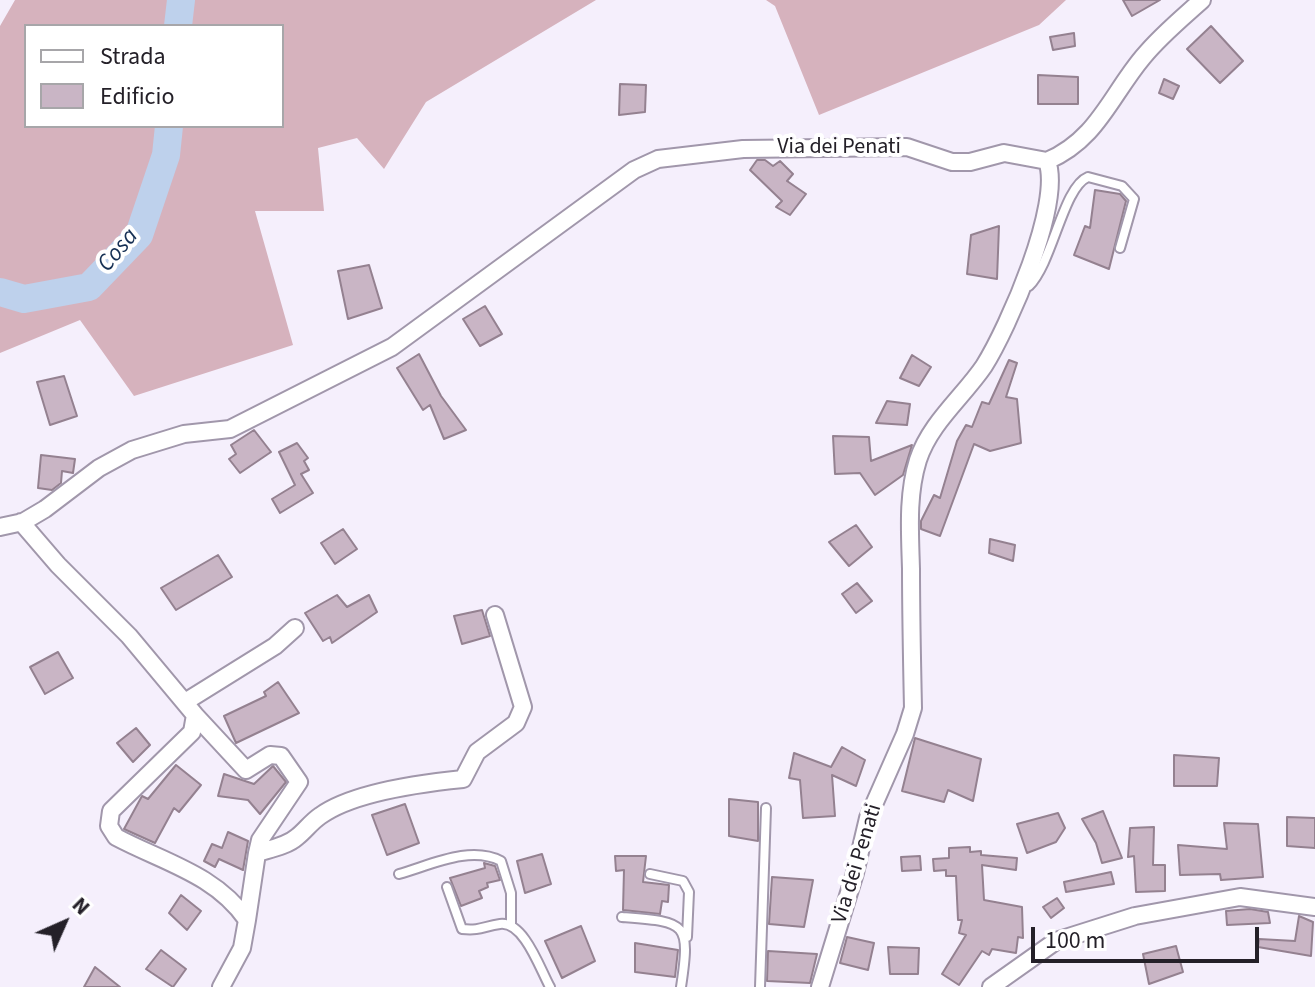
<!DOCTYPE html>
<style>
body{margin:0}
#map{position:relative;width:1315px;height:987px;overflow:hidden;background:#f5effc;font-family:"Source Sans 3",sans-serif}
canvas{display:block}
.legend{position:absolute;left:24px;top:24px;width:260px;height:104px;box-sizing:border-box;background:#fff;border:2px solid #a7a6a9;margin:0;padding:10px 14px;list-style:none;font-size:24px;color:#242028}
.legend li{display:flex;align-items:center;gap:16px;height:40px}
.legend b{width:40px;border:2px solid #a7a6a9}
.north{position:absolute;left:24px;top:883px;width:80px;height:80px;-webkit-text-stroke:6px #fff;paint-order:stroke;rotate:45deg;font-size:22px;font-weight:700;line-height:32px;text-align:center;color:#242028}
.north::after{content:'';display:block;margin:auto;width:28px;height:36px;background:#242028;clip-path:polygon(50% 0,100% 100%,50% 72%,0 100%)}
.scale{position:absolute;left:1031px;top:927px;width:228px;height:36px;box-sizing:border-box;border:4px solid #242028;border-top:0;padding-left:10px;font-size:24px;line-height:28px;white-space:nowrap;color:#242028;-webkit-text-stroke:6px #fff;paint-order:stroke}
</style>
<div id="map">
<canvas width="1315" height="987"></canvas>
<ul class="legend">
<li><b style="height:10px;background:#fff"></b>Strada</li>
<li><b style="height:22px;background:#c9b5c5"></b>Edificio</li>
</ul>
<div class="north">N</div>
<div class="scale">100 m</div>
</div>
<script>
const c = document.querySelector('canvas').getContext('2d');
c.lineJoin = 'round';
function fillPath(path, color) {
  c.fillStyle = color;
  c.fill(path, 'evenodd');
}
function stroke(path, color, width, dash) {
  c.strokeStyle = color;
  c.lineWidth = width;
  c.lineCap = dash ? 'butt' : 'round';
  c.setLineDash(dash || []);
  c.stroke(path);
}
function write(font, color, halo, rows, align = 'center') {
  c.font = font + ' "Source Sans 3",sans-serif';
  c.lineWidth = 8;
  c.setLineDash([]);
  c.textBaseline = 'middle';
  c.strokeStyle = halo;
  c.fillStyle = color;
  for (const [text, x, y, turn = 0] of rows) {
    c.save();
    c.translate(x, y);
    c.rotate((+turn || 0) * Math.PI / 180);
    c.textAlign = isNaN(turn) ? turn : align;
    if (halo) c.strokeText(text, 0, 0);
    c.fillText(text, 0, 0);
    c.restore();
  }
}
fillPath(new Path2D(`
 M15,0h581l-170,102 -42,67 -27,-31 -39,10 6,63h-69l38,134 -159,51 -54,-76 -80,33v-327zM282,26v100h-256v-100z
 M766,0h300l-27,25 -220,90 -44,-109z`), '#d6b2bd');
stroke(new Path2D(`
 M178,26l3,-26
 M0,292l24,7 65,-12 50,-52 27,-80 3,-29`), '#bed1ec', 28);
const building = new Path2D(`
 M1123,0h37l-28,16z
 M1211,26l32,35 -23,22 -33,-34z
 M1074,33l1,13 -22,4 -3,-13z
 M1038,75l40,2v27h-40z
 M1164,79l15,7 -6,13 -14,-6z
 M620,84l26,1 -1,27 -26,3z
 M757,160h8l8,6 7,-5 13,13 -6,7 19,13 -16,21 -14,-8 6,-6 -32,-31z
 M1095,190l25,4 6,7 -17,68 -35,-14 11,-29 5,2z
 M999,226l-2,53 -30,-5 4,-39z
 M369,265l13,43 -34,11 -10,-48z
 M485,306l17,28 -22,12 -17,-27z
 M419,354l22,42 25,34 -22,9 -14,-34 -7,5 -26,-42z
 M912,355l19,12 -12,19 -19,-8z
 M1009,360l8,3 -11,34 11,2 4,44 -31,8 -16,-7 -34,92 -19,-7v-8l13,-26 6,3 17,-57 9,-16 6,2 10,-25 7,2z
 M64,376l13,40 -27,9 -13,-43z
 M887,401l23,3 -3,21 -31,-2z
 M254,430l17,22 -31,21 -11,-14 7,-5 -5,-9z
 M833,436l36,1 2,24 41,-16 -9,30 -28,20 -15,-22 -25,1z
 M297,443l11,15 -4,3 5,9 -8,4 12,19 -33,20 -8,-14 23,-14 -16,-33z
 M41,455l34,4 -2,14 -11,-2 -1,12 -9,7 -14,-2z
 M856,525l16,22 -23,19 -20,-24z
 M343,529l14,20 -22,15 -14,-21z
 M990,539l25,6 -2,16 -24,-8z
 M218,555l14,22 -56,33 -15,-22z
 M857,583l15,18 -16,12 -14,-19z
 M337,595l10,12 22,-12 8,17 -45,31 -2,-6 -7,4 -18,-28z
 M482,610l8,26 -28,8 -8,-28z
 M58,652l15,26 -28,16 -15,-27z
 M278,682l21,31 -63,30 -12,-27 42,-20 -2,-4z
 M136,728l14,17 -17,17 -16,-19z
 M915,738l66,21 -8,42 -25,-11 -4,12 -42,-11z
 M842,747l23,13 -9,26 -24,-11 3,41 -32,2 -3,-38 -11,-2 5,-25 37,14z
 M1174,755l45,3 -2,28h-43z
 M176,765l25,20 -22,27 -5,-4 -19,35 -31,-14 18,-33 6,3z
 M273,766l13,16 -26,32 -12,-14 -30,-4 6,-22 30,10z
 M729,799l29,3v39l-29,-5z
 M405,804l14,39 -32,12 -15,-40z
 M1103,811l19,47 -20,5 -6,-20 -14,-24z
 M1058,813l7,15 -9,14 -29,11 -10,-29z
 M1287,817l28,1v30l-28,-2z
 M1224,823l34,1 5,53 -42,3 -1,-6 -40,1 -2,-30 49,4z
 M1154,827l-1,38h12v26l-29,1 -2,-36 -6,1 2,-29z
 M228,832l20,9 -5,29 -24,-11 -4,8 -11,-6 8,-17 10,4z
 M970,847v5l11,-1v4l36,3 -1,12 -34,-5 2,35 38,7 1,31 -5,-1 -2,16 -24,-4 -3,6 -7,-4 -23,34 -17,-11 24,-39 -7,-2 3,-13h-4l-2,-44h-10v-6l-12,1 -1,-12 16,-1v-10z
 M542,854l9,30 -26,9 -8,-32z
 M615,856h31l-3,26 26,3 -1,17 -6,-1 -2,13 -37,-4 1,-40 -8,1z
 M920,856l1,14 -19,1 -1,-14z
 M484,863l11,3 5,14 -13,3 1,4 -9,4 3,7 -21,8 -11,-28 35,-10z
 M1111,872l3,12 -48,8 -2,-10z
 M772,877l41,3 -9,47 -35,-3z
 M181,895l20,16 -14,19 -18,-17z
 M1057,898l7,10 -13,10 -8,-11z
 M1250,909l18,3 2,11 -43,2 -1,-14z
 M1299,916l14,6 -2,34 -53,-9 1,-8 36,2z
 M581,926l14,35 -33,17 -17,-37z
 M847,937l27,6 -6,27 -28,-7z
 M635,943l43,7 -3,27 -40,-5z
 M1176,946l7,26 -34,12 -6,-30z
 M888,947l31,1 -1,26h-28z
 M161,950l25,19 -13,18 -27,-18z
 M768,951l49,3 -7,29 -43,-2z
 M95,967l25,20h-36z`);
fillPath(building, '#c9b5c5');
stroke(building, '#948190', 2);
const lane = new Path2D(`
 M1023,286h6c24,-24 34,-99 59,-109l34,9 12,13 -14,49
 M399,874c32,-9 71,-29 102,-13l10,32v32
 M650,874l33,7 6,11 -2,45
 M447,887l15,42c19,2 22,-3 38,-5 24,-3 40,45 50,63
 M622,917c64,5 69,4 59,70
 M760,987l6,-179`);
const street = new Path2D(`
 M1047,161c50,-21 64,-66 96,-104 17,-21 39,-39 59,-57
 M21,522l37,43 71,71 66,79 -3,17 -81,79 -2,15 7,11c47,25 99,37 131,83l-5,28 -21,39
 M0,527l23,-5 22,-13 54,-41 33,-18 52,-16 46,-5 162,-82 242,-177 24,-11 85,-10 164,-2 45,15h18l34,-9 43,8c16,42 -39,167 -63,205 -21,31 -54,57 -66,94 -11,35 -8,73 -7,109 0,46 1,93 2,139l-8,26 -37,84 -13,55 -35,114
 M185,702l90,-56 20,-18
 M195,715l51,55 24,-15 11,1 18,26 -39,58 -3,13c13,-4 30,-7 40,-16 8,-6 14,-15 23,-21 33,-24 103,-33 143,-37l14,-27 39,-29 7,-16 -28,-92
 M247,920l10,-67
 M991,987l65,-46 79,-25 105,-19 75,10`);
stroke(lane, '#a197ab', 12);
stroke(street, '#a197ab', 20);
stroke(lane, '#fff', 8);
stroke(street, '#fff', 16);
write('22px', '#242028', '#fff', [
 ["Via dei Penati",839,148],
 ["Via dei Penati",858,864,-73]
]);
write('italic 24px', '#163054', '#fff', [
 ["Cosa",119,251,-50]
]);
</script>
